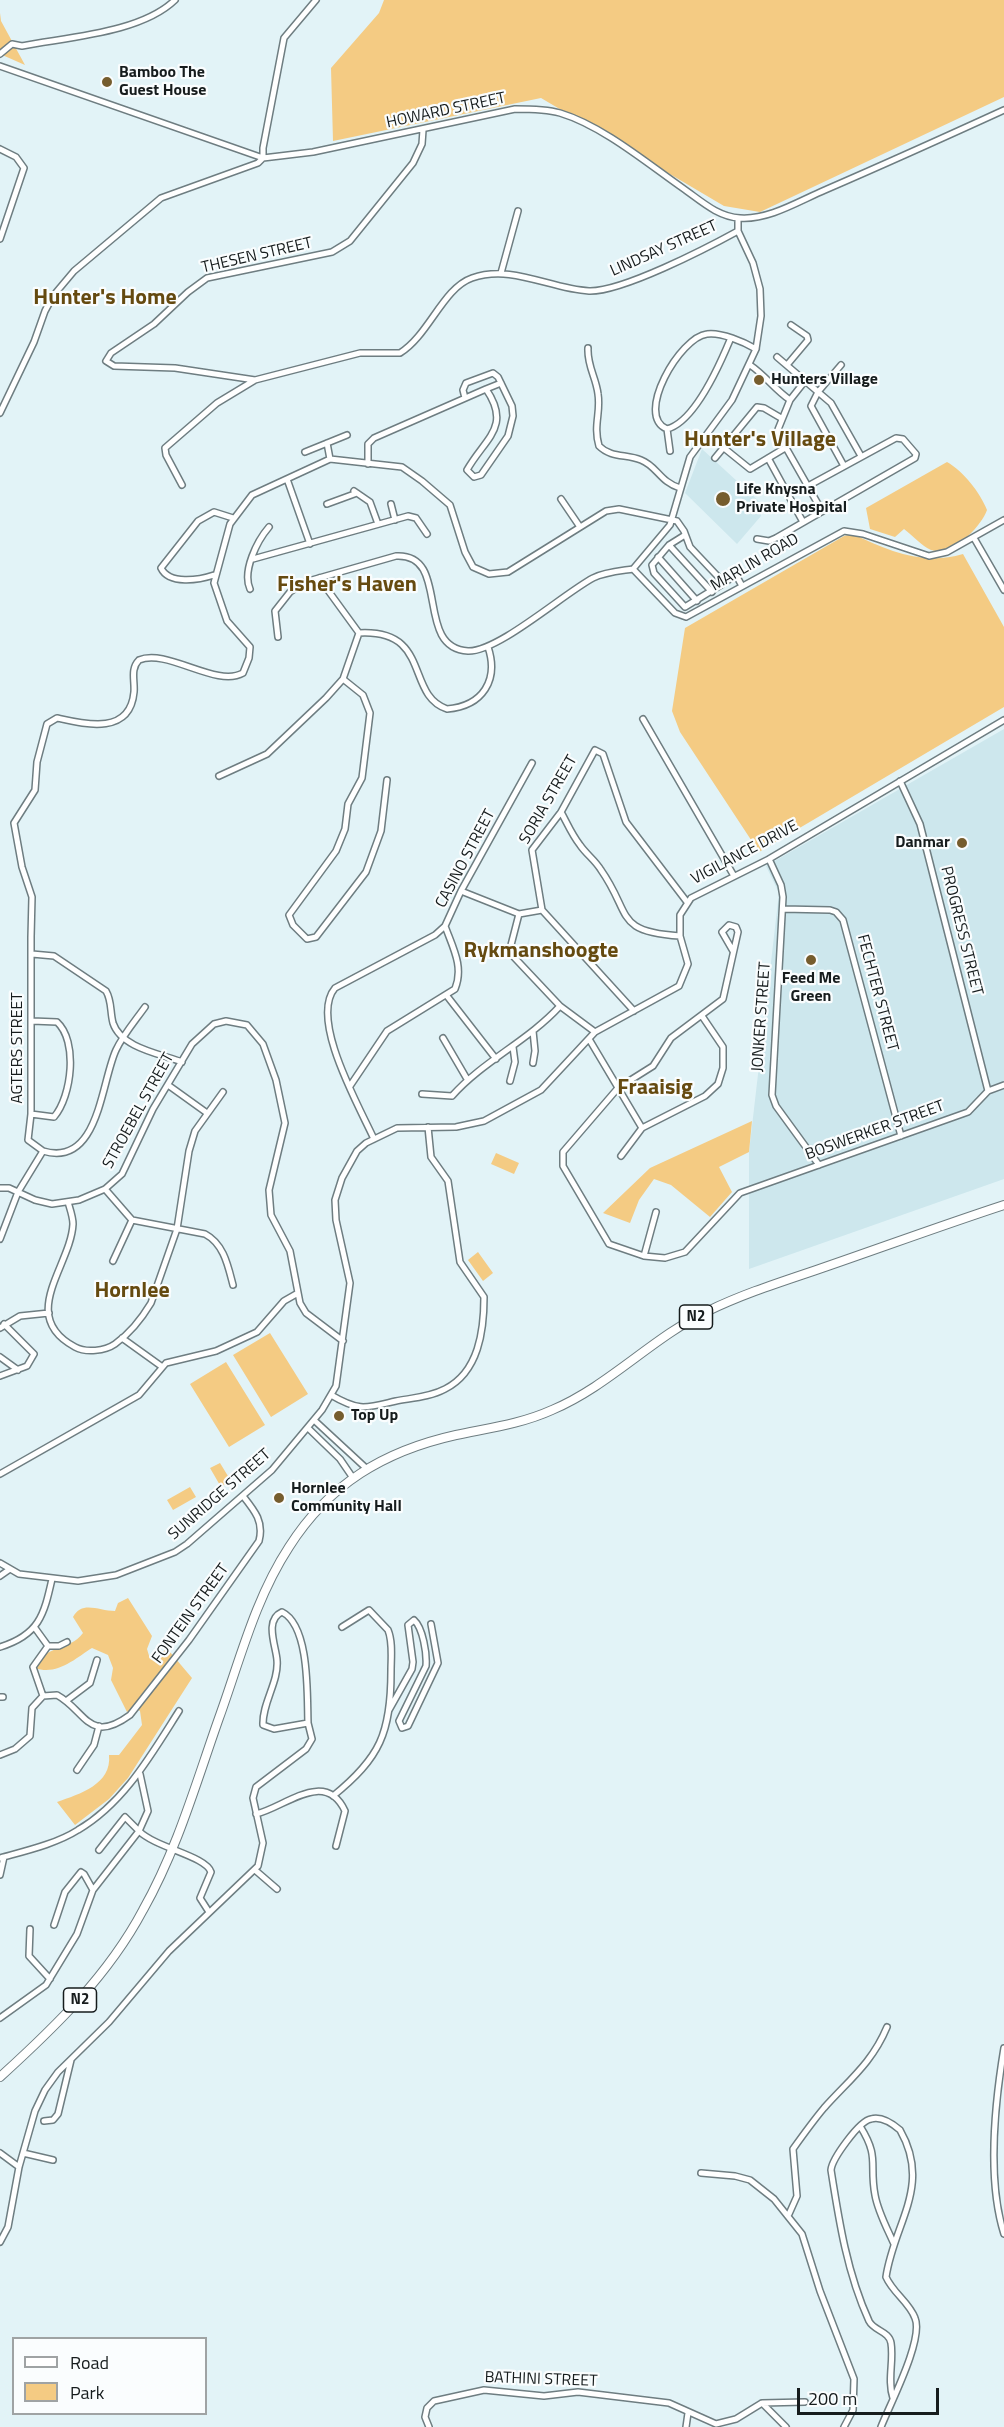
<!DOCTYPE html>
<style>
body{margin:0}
#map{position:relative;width:1004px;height:2427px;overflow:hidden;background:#e2f3f7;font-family:"Titillium Web",sans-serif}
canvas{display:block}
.legend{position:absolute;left:12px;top:2337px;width:195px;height:78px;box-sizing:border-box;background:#fafdfe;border:2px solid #9fa3a4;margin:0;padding:8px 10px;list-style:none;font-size:18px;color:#161c1d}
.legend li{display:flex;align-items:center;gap:12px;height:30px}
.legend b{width:30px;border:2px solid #9fa3a4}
.scale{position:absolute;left:797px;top:2388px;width:142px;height:27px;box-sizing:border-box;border:3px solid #161c1d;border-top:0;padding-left:8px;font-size:18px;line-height:21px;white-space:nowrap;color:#161c1d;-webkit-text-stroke:4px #fafdfe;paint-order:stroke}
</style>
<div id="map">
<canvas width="1004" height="2427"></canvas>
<ul class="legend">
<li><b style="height:8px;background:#fff"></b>Road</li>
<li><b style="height:16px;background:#f4cb83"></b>Park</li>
</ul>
<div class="scale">200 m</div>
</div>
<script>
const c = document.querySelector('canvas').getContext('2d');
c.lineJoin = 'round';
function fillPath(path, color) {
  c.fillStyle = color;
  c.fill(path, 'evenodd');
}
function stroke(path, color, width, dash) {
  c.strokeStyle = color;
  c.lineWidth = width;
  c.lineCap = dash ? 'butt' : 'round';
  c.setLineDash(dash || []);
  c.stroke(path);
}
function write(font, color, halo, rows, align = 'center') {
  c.font = font + ' "Titillium Web",sans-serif';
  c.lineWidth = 4.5;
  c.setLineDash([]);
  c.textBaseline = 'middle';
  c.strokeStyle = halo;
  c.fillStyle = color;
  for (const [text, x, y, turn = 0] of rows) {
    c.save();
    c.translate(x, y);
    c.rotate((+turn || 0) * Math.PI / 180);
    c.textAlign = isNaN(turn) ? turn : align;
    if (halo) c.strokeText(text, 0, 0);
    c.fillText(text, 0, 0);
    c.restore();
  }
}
fillPath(new Path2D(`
 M702,449l60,55 -1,12 -24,28 -52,-51z
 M1004,729v450l-255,90v-117l30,-259 -13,-27z`), '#cde7ed');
fillPath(new Path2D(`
 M384,0h620v97l-244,115 -36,-6 -183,-108 -208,43 -2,-73 48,-55z
 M0,13l1,8 24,44 -25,-11z
 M947,462c16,9 33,30 40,48 -6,17 -35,47 -56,40 -9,-4 -19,-15 -27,-21l-9,8 -25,-8 -4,-21z
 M853,534c36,17 70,32 110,20l41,73v80l-245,145 -79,-120 -8,-21 13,-83 159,-92z
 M752,1121l-3,31 -30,15 13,25 -22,25 -39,-32 -17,-6 -15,21 -9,23 -27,-10 47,-45z
 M496,1153l23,10 -5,11 -23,-10z
 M478,1252l15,21 -10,8 -15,-21z
 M270,1333l38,61 -37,23 -38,-62z
 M226,1362l39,63 -36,22 -39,-63z
 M220,1463l11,18 -10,6 -11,-19z
 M190,1487l6,10 -23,13 -6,-10z
 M128,1598l24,38 -5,13 3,10 4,1 11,-10 5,2 22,26 -64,100 -19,21 -34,26 -18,-23c23,-8 55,-18 52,-47h10l23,-30 -2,-14 -5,-3 -8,4 -16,-32 2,-12 -5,-13 -16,-7c-16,10 -35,28 -57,20 9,-24 34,-16 48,-35l-10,-16c9,-17 26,-6 42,-6l3,-8z`), '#f4cb83');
const minor = new Path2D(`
 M0,54l12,-10 10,2c46,-9 119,-13 153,-46
 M0,66l263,92
 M0,149l16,8 8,11 -24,71
 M263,158v-10l21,-110 32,-38
 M501,273l17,-62
 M588,348c-1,18 8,29 10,46 3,19 -5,31 1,52 12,12 27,8 42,14 16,6 19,22 39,28
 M777,357l54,46 30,53
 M750,365c15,10 24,24 40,35
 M787,365l21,-25 -1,-4 -16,-11
 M841,365l-23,27 -7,14 33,60
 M255,380l-80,-12 -61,-2 -8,-5 5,-8 43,-29 34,-32 19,-14 125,-26 18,-11 63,-78 9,-19 1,-14
 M805,381l-15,19 -13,32 45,79
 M486,389l15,-6
 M0,413l34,-71 11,-31 8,-15 21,-25 87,-73 97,-35 5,-5 50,-6 202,-43c15,0 31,0 45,4 43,13 88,51 124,76 17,12 34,28 56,29 29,2 59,-17 85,-28 60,-26 120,-53 179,-80
 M667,429c-33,-13 13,-92 40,-95 14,-2 37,8 49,15
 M667,429c28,-7 53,-65 63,-89
 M667,429l3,22
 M327,443l3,16
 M724,448l26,21 35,-21
 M305,452l42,-17
 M715,458l42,-51 7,1 17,10
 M768,458l35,64
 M368,464v-20l6,-6 112,-49c26,38 -1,49 -19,81l7,7 7,-2 27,-39 5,-20 -1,-10 -14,-29 -5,-4 -27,10 -3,7 2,8
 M287,479l23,65
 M182,485l-16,-30 -1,-7 52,-45 38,-23 105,-27h40c29,-18 43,-65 72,-75 40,-14 78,11 117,13 33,1 118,-43 149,-60
 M354,491l16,11 8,22
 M561,499l19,28
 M327,504l30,-11
 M391,504l4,16
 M974,538l30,52
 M757,539l12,2 7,-3 139,-80 1,-4 -13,-15 -7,-1 -88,48
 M669,545l43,47
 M658,557l39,44
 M253,559l155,-43 8,2 11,16
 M633,569l42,44 11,4 158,-86 19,3 66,22 18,-4 57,-32
 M633,569l37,-44 20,-68 42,-57 24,-51 5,-33 -1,-27 -7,-26 -15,-32v-12
 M214,575c-15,5 -45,10 -53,-7l37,-47 16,-9 19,6
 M319,578l40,55
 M724,583l12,-8 6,11
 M250,589c-8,-18 7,-48 19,-62
 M359,633c73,-4 46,62 88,76 36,-3 52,-29 41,-62
 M278,637l-3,-26 15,-19 15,-10 91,-26c56,-3 17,92 72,95 30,1 95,-57 125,-73 12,-6 27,-7 40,-9
 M343,679l20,16 7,18 -8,65 -14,26 -3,25 -9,22 -47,64 4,10 14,14 9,-2 50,-65 15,-41 6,-51
 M643,719l91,157
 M219,776l48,-22 59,-56 17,-19 16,-46
 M900,781l20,43 68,267
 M561,812c6,11 11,23 19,33 6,9 15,15 21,25 31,44 13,62 79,66
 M769,859l12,26 2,12 -11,198 4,11 43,59
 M461,891l58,23
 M783,909l47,1 6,2 7,8 58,216
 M542,910l-10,-60 29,-38 34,-62 8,4 23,68 61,80
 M542,910l92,101
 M519,914l-8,31 1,10 48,51 35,26
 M519,914l23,-4
 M733,951l-11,-19 7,-7 7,2 2,5 -15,67 -52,39 -18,28 -35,22 -55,64v14l46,78 35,12 21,2 20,-6 55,-59 228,-81 20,-21 16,-6
 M32,954l22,2 52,35c6,10 4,21 7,32 8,25 48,31 69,39
 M447,996l49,63
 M443,1038l24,41
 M589,1039l53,89
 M533,1063l2,-12 -2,-20
 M510,1081l5,-19 -2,-15
 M168,1085l39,28
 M350,1086l37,-55 68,-42c9,-22 -2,-41 -10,-63
 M422,1094l30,2c31,-35 76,-55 108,-90
 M31,1114l23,3c18,-21 24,-76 3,-95l-25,-1
 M374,1139c-15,-33 -65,-120 -39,-151l100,-53 10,-9 16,-35 71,-128
 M43,1151l-15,-11 3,-26v-177l1,-40 -10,-30 -8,-44 21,-33 2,-28 10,-38 10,-6c27,6 73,18 77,-26 1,-11 -4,-23 5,-32 28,-12 77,28 104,13l6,-15 1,-11 -23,-26 -13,-38 16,-59 22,-29 78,-36 72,8 20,14 28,24 15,47 8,15 16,7 19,-2 98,-61 13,-2 58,12 7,10 6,16 34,36 -39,24 -31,-34 -2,-8 17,-20 16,-10
 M621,1156l21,-28 63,-32 13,-12 5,-16v-21l-21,-31
 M0,1188h9l26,12 17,4 27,-4 26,-11 17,-15 31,-65 39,-65 22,-20 12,-3 21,4 16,19 13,36 9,43 -16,67 2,25 19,36 10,52 6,10 37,28
 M105,1189l27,31 73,14c19,10 23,32 28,51
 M68,1202c2,7 5,15 5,22 -2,42 -56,92 2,123 11,6 30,4 40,-3 14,-10 27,-26 36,-41l26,-74 12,-78 6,-20 28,-39
 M0,1239l18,-47 25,-41c56,17 58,-69 73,-101 7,-15 19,-29 29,-43
 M644,1256l12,-44
 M113,1261l19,-41
 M0,1328l20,-12 29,-3
 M122,1338l39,28
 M0,1357l18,13
 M0,1376l27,-10 7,-12 -30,-30
 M331,1395c29,17 35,13 65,6 16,-3 34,-4 49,-12 34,-17 39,-59 39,-92l-24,-35 -12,-81 -17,-24 -3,-30
 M314,1420l53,49
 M308,1428l32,31 13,19
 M0,1474l139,-79 27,-32 50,-12 41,-19 27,-31 14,-8
 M0,1563l19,11 59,7 38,-6 59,-23 12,-8 85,-74 50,-60 14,-24 14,-103 -14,-63 -1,-20 7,-22 15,-27 9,-8 31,-15 59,-1 28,-6 57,-31 54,-58 84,-46 9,-22 -8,-28v-21l11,-17 78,-39 235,-139
 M0,1576l10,-7
 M35,1628l13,18 -15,21 10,29
 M48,1646h11l8,-4
 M0,1647c39,-12 44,-32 52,-68
 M0,1697h3
 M66,1701l24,-18 7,-23
 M389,1710l23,-41 1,-7 -5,-37 6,-5c9,8 13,34 12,46l-27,55 3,7 6,-2 30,-63 -7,-39
 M0,1755l15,-6 15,-13 2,-28 11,-12 14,-1c29,16 32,50 73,20l59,-75 70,-99c5,-19 -4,-30 -16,-45
 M77,1770l17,-25 5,-19
 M140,1774l8,37 -9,20c17,17 67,25 72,41l-11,26 9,14
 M333,1796c47,-38 58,-63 58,-125 0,-13 2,-29 -3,-41l-19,-20 -27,17
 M256,1814c28,-6 69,-46 89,-3l-9,35
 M0,1858c25,-7 56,-14 78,-28 46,-27 73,-75 101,-119
 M255,1870l22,19
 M0,1875l4,-18
 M54,1925l11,-33 16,-20 3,2 9,16
 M30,1929l-1,27 21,23
 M0,2018l46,-33 31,-51 16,-44 46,-59 -14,-14 -26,33
 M1004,2048c-9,54 -17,132 0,186
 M44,2121l9,-1 5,-6 13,-54
 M860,2126c20,32 9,37 15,69 3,17 12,33 19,49
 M0,2153l19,14
 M23,2153l30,7
 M701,2173l34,3 15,4 24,19 28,35 18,57 34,88 -1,31 -9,17
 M789,2214l8,-18 -4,-47c10,-14 20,-28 31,-41 25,-28 48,-45 63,-81
 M0,2242l8,-15 11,-60 16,-56 10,-21 13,-18 51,-50 60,-71 89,-85 5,-23 -10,-45 3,-11 50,-38 6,-10 -4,-16 -34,6 -11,-4c-1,-22 16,-43 14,-65 -1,-14 -13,-40 5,-48 28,14 25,83 26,111
 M762,2403l43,-1
 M429,2427l-4,-10 2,-9 7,-7 50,-11 60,6 34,-4 91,11 47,21 20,-5 26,-16 24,24
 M686,2427l2,-14
 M881,2427c9,-23 43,-88 34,-109 -6,-16 -22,-25 -29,-41 8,-54 46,-91 14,-147 -7,-6 -19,-14 -29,-11 -12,2 -39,40 -40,51 8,51 16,103 38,151 5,10 20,10 22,22 3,18 -4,37 2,55`);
const highway = new Path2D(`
 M0,2077c55,-50 108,-101 143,-167 34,-60 53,-127 76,-192 21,-58 36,-119 70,-171 40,-63 95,-96 167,-112 33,-7 65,-11 96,-25 57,-24 101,-73 156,-99 37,-18 76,-30 114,-43 61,-21 121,-43 182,-63`);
stroke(minor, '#6e7d81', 8);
stroke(highway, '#6e7d81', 10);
stroke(minor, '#fff', 5);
stroke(highway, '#fff', 8);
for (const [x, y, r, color] of [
 [107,82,6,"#765d2e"],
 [759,380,6,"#765d2e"],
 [723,499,8,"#765d2e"],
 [962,843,6,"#765d2e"],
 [811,960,6,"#765d2e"],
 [339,1416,6,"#765d2e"],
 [279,1498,6,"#765d2e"]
]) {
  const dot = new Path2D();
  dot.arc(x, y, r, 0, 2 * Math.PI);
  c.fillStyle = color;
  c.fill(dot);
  stroke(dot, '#fafdfe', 2);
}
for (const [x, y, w] of [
 [696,1317,33],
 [80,2000,33]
]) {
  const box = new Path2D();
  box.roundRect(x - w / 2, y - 12, w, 24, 4.5);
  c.fillStyle = '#fafdfe';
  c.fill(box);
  stroke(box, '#161c1d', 1.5);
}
write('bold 15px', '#161c1d', null, [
 ["N2",696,1317],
 ["N2",80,2000]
]);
write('bold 16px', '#161c1d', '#fafdfe', [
 ["Bamboo The",119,73],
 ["Guest House",119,91],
 ["Hunters Village",771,380],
 ["Life Knysna",736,490],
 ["Private Hospital",736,508],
 ["Danmar",950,843,"right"],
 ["Feed Me",811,979,"center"],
 ["Green",811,997,"center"],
 ["Top Up",351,1416],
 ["Hornlee",291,1489],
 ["Community Hall",291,1507]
], 'left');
write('16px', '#161c1d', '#fafdfe', [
 ["HOWARD STREET",446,111,-12],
 ["LINDSAY STREET",664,249,-24],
 ["THESEN STREET",257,256,-13],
 ["MARLIN ROAD",755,563,-30],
 ["SORIA STREET",549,800,-60],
 ["VIGILANCE DRIVE",745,853,-28],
 ["CASINO STREET",466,859,-62],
 ["PROGRESS STREET",961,931,76],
 ["FECHTER STREET",877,993,75],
 ["JONKER STREET",762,1017,-86],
 ["AGTERS STREET",18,1048,-90],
 ["STROEBEL STREET",139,1111,-61],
 ["BOSWERKER STREET",875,1131,-20],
 ["SUNRIDGE STREET",220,1495,-41],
 ["FONTEIN STREET",191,1614,-54],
 ["BATHINI STREET",541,2380,2]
]);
write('bold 22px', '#654a10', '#fafdfe', [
 ["Hunter's Home",105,299],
 ["Hunter's Village",760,441],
 ["Fisher's Haven",347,586],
 ["Rykmanshoogte",541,952],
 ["Fraaisig",655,1089],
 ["Hornlee",132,1292]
]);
</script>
